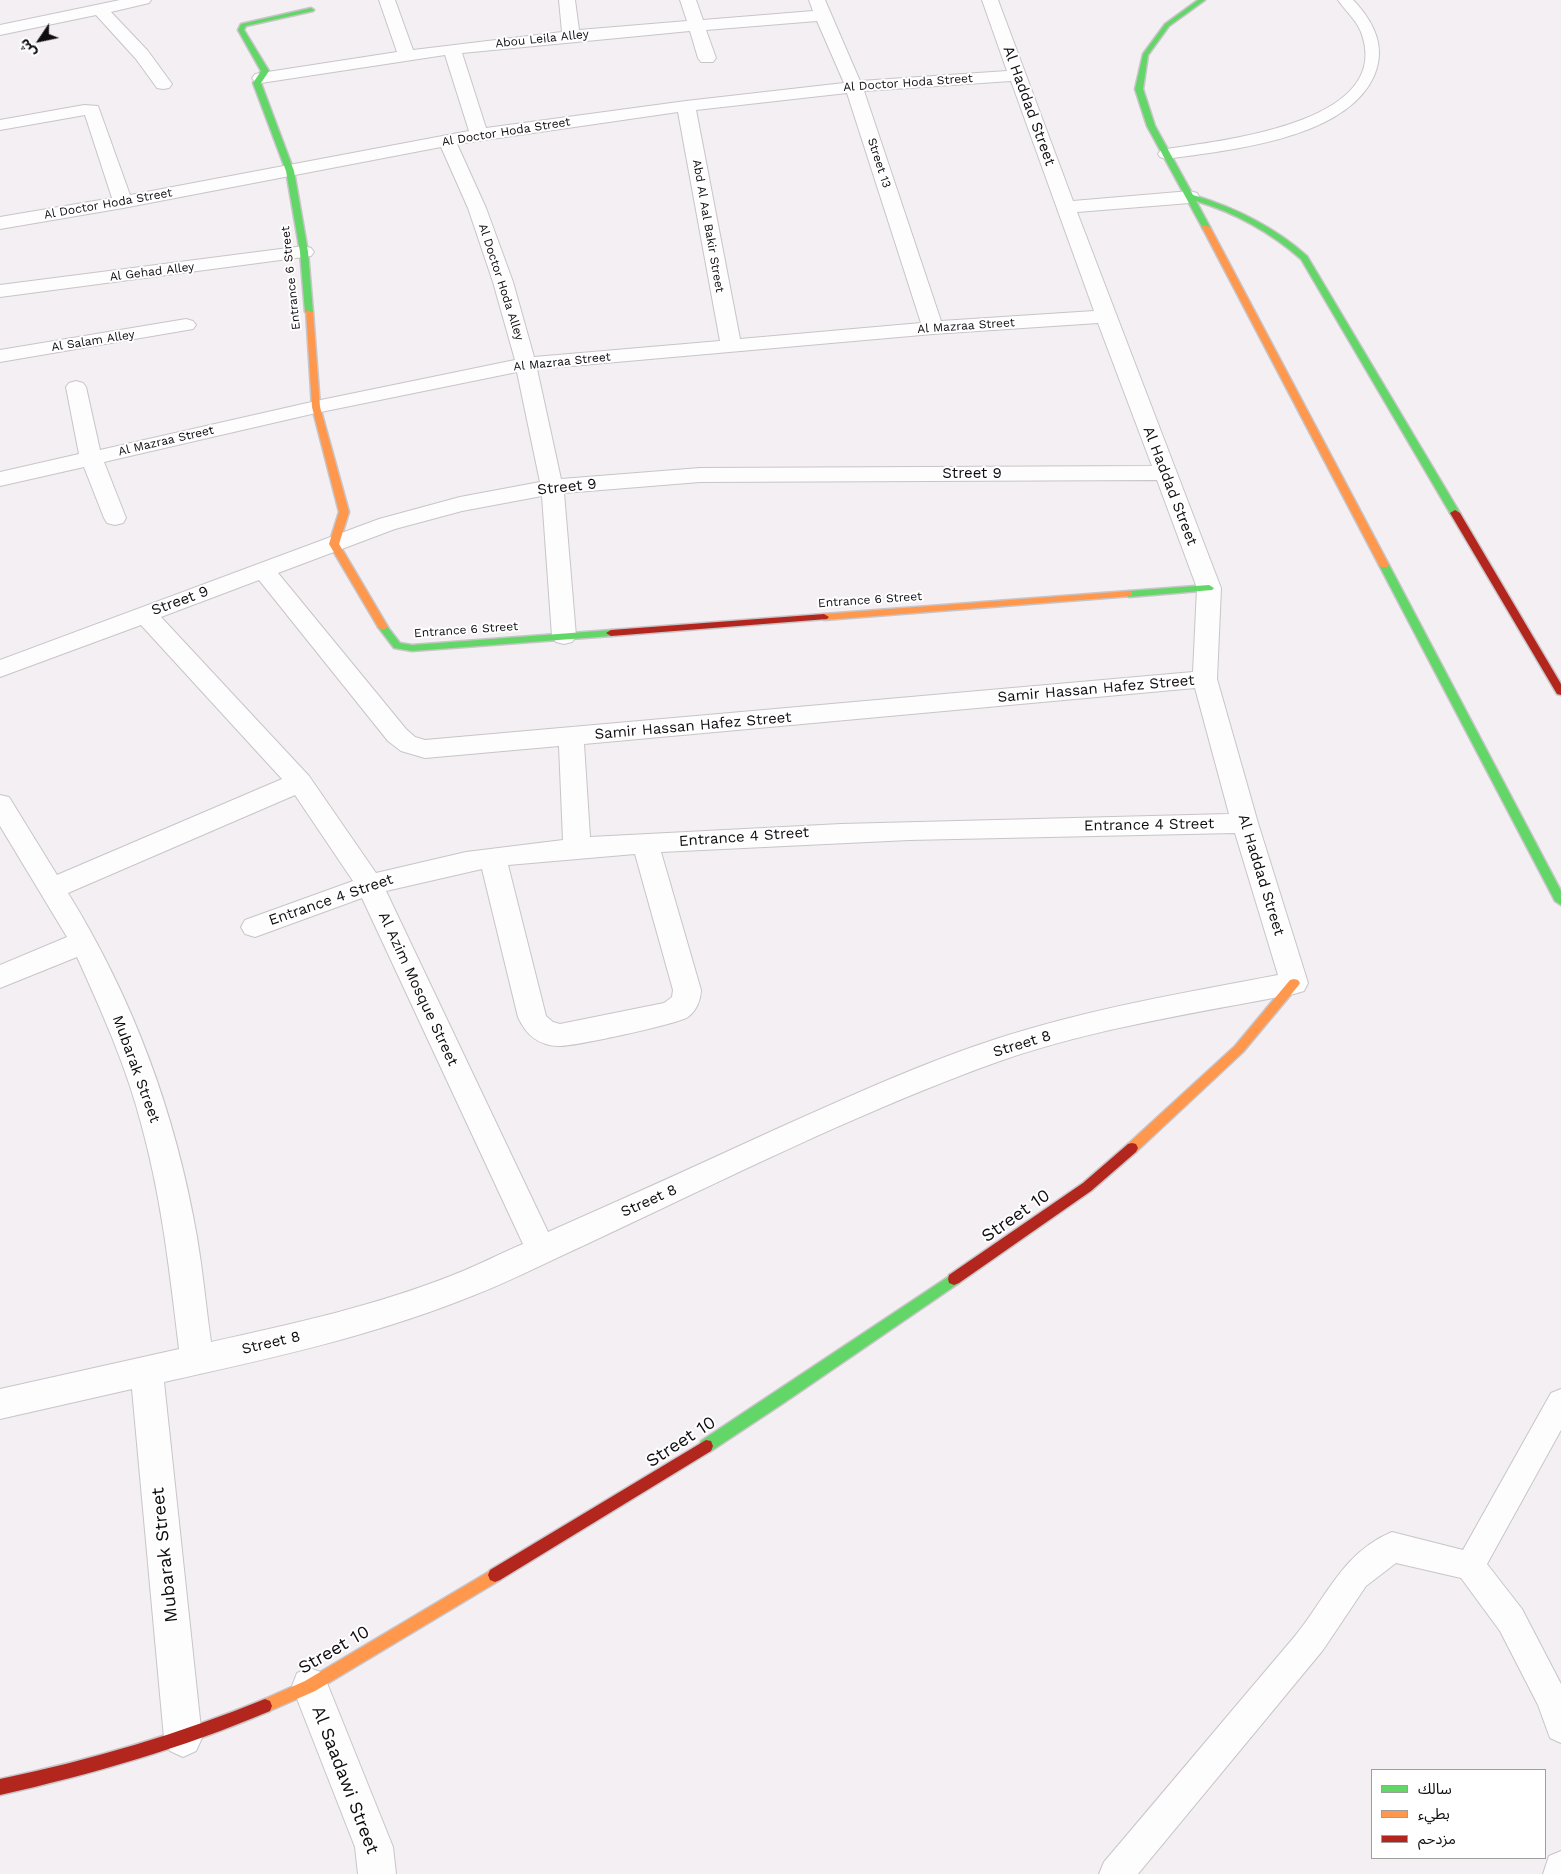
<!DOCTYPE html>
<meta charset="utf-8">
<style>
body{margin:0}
#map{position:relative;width:1561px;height:1874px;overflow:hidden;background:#f3eff3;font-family:"Work Sans","Noto Sans Arabic",sans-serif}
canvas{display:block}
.legend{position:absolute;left:1371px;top:1769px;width:175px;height:90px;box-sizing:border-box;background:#fff;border:1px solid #9f9e9f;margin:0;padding:6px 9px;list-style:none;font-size:15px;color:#100d10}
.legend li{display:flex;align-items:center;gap:10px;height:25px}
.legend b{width:25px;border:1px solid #9f9e9f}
.north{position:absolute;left:15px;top:15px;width:50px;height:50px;-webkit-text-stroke:4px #fff;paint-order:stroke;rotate:236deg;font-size:14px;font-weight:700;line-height:20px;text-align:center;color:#100d10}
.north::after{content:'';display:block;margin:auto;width:18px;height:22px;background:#100d10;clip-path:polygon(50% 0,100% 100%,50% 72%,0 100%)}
</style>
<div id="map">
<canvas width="1561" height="1874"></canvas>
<ul class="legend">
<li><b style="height:6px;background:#63d668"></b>سالك</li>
<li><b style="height:6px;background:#ff974d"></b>بطيء</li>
<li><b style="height:6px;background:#b3261e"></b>مزدحم</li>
</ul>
<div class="north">ش</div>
</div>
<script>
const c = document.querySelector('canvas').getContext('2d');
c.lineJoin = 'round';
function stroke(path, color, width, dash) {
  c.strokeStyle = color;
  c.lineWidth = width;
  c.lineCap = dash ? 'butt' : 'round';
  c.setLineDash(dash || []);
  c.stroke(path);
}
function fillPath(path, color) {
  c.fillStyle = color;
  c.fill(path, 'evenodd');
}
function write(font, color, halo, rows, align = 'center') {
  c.font = font + ' "Work Sans",sans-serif';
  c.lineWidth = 4;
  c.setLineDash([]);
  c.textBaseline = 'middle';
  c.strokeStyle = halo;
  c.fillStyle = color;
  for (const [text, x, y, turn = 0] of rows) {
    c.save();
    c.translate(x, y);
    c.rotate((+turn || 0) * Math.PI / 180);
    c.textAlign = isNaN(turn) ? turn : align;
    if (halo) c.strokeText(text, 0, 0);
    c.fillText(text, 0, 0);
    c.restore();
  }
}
const lane = new Path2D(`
 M1338,0h15l4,4c18,21 29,44 17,72 -29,64 -146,74 -208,83l-6,-2 -2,-3 2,-3 6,-2c53,-8 222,-25 197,-111 -4,-16 -16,-25 -25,-38z
 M1561,1389v41l-74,134 35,45 39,75v59l-11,-5 -12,-33 -38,-74 -39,-53 -65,-15 -30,23 -43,64 -185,224h-39l5,-12c64,-75 127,-151 191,-226 31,-38 48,-84 97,-104l71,18 88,-157z
 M1561,1851v23h-18l6,-18z`);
const street = new Path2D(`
 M120,0h31l-2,3 -38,9 37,39 24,33 -3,4 -6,1 -6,-1 -21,-29 -40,-44 -96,20v-10z
 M379,0h16l18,50 149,-18 -3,-32h16l4,30 108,-9 -7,-21h16l7,20 110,-9 -4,-11h16l35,81 147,-10 -25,-71h16l75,201 117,-10 7,2 2,4 -2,4 -7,2 -113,9 144,376 -4,91 41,144 50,160 -4,8 -10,3c-98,19 -199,34 -294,67 -140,50 -278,120 -413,183 -38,17 -76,37 -115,52 -99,40 -204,63 -308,86l38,356 -6,13 -13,6 -13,-6 -6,-13 -32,-349 -132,30v-30l179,-40c-9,-74 -17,-149 -37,-222 -15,-59 -40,-115 -65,-170l-77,31v-23l67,-28 -67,-111v-31l9,2 48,78 225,-96 -141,-154 -141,52v-17l379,-141 81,-22 80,-15 -23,-110 -201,41 -212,49 22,56 -3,5 -8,2 -8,-2 -3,-5 -20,-51 -84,19v-14l79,-18 -13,-67 3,-4 7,-2 7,2 3,4 14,63 216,-49 199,-41 -22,-78 -25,-74 -27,-61 -318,61 -123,21v-12l112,-19 -27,-83 -85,15v-10l84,-15 14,1 32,89 339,-64 -24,-76 -184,28 -6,-1 -3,-4 3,-4 6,-1 136,-21zM817,21l27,62 -158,18 -200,27 -24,-75 228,-22 8,27 3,4h12l3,-4 -10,-28zM1011,81l83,230 -153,10 -77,-230zM847,93l74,230 -181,16 -44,-229zM678,112l42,229 -186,16 -21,-75 -27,-74 -29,-64zM1098,323l54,143 -452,2 -139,11 -24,-110 396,-35zM1157,480l40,108 -4,84 -768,68 -10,-3 -9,-8 -128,-156 117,-44 67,-18 80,-15 10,140 4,6 8,2 8,-2 4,-6 -12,-143 136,-11zM259,580l129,161 13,10 24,7 134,-12 4,94 -97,12 -90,21 -67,-97 -148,-159zM1195,688l34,126 -388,10 -251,13 -6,-93zM295,795l58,86 -108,39 -4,7 4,7 10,3 107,-39 161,346c-24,10 -46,22 -70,31 -78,31 -161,49 -242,67 -5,-35 -8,-70 -14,-105 -21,-122 -64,-239 -129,-344zM1235,833l43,142c-95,18 -190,34 -282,64 -77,25 -150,59 -224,92 -74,34 -149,68 -224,101l-162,-341 96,-22 36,148c8,18 20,28 40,29 14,1 120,-22 130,-29 8,-6 13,-17 13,-27l-40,-138 248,-12zM635,854l38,136 -1,7 -8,6 -104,21 -7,-2 -7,-6 -38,-151z
 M304,246l7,2 3,4 -3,4 -311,41v-12z
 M186,319l7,2 3,4 -3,4 -193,33v-12z
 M310,1668l13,5 70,174 3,27h-38l-3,-27 -63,-161 5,-13z`);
const fast = new Path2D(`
 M1198,0h7l-36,26 -21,29 -5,34 12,37 38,69c43,13 80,31 114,61l153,257 -2,2h-6l-2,-2 -149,-254c-31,-27 -65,-46 -105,-58l14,26 -7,2 -56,-103 -12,-37 8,-35 22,-30z
 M311,8l3,2 -1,1 -67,15 -2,4 25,41 -8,12 33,88 14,81 5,60 -4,2 -4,-2 -5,-60 -14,-81 -33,-88 8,-12 -23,-41 3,-6z
 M1384,562l5,3 172,326v14l-6,-4 -176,-336z
 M1209,585l5,3 -2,2 -83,7 -5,-3 5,-3z
 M383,624l3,1 14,18 12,2 199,-15 5,3 -5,3 -199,15 -18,-3 -16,-21z
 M954,1273l5,2 1,4 -1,4 -174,119 -74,49 -5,1 -5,-1 -2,-5 2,-5z`);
const slow = new Path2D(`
 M1203,225l7,2 179,338 -2,2h-6l-2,-2 -177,-338z
 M306,310l7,2 7,95 29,105 -10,32 49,83 -5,3 -5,-3 -49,-83 10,-32 -27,-105z
 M1129,591l3,1v4l-308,24 -5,-3 5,-3z
 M1294,979l4,1 2,3 -2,3 -55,66 -107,100 -4,1 -4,-1 -2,-4 2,-4 107,-98 55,-66z
 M495,1568l5,2 2,5 -2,5 -185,111 -50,22 -5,-2 -2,-5 2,-5 45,-20z`);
const jam = new Path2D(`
 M1455,510l5,3 101,171v11l-4,-1 -107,-181z
 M824,614l5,3 -2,2 -216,17 -5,-3 5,-3z
 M1132,1143l4,1 2,4 -2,4 -45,39 -132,92 -5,2 -5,-2 -1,-4 1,-4 134,-92 45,-39z
 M706,1440l5,1 2,5 -2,5 -211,129 -5,2 -5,-2 -2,-5 2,-5z
 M265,1699l5,2 2,5 -2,5c-87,37 -177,63 -270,84v-16c91,-19 179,-45 265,-80z`);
stroke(lane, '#c8c5c8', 2);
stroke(street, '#c8c5c8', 2);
stroke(fast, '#c8c5c8', 3);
stroke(slow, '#c8c5c8', 3);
stroke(jam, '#c8c5c8', 3);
fillPath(lane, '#fdfdfd');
fillPath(street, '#fdfdfd');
fillPath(fast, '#63d668');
fillPath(slow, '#ff974d');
fillPath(jam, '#b3261e');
write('12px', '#100d10', '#fff', [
 ["Abou Leila Alley",542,39,-6],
 ["Al Doctor Hoda Street",908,83,-4],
 ["Al Doctor Hoda Street",506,132,-9],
 ["Street 13",879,163,72],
 ["Al Doctor Hoda Street",108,204,-10],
 ["Abd Al Aal Bakir Street",708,226,80],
 ["Al Gehad Alley",152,272,-7],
 ["Entrance 6 Street",291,278,-96],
 ["Al Doctor Hoda Alley",501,282,72],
 ["Al Mazraa Street",966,326,-4],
 ["Al Salam Alley",93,341,-9],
 ["Al Mazraa Street",562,362,-6],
 ["Al Mazraa Street",166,441,-13],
 ["Entrance 6 Street",870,600,-4],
 ["Entrance 6 Street",466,630,-4]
]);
write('15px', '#100d10', '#fff', [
 ["Al Haddad Street",1029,106,70],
 ["Street 9",972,474],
 ["Al Haddad Street",1170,486,69],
 ["Street 9",567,487,-6],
 ["Street 9",180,601,-20],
 ["Samir Hassan Hafez Street",1096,689,-5],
 ["Samir Hassan Hafez Street",693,726,-5],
 ["Entrance 4 Street",1149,825,-1],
 ["Entrance 4 Street",744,837,-4],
 ["Al Haddad Street",1261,875,73],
 ["Entrance 4 Street",331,900,-19],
 ["Al Azim Mosque Street",418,989,65],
 ["Street 8",1022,1044,-17],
 ["Mubarak Street",136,1069,70],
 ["Street 8",649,1201,-24],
 ["Street 8",271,1343,-13]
]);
write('18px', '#100d10', '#fff', [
 ["Street 10",1016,1216,-35],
 ["Street 10",681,1442,-33],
 ["Mubarak Street",165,1555,-96],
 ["Street 10",334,1650,-30],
 ["Al Saadawi Street",345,1780,69]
]);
</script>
